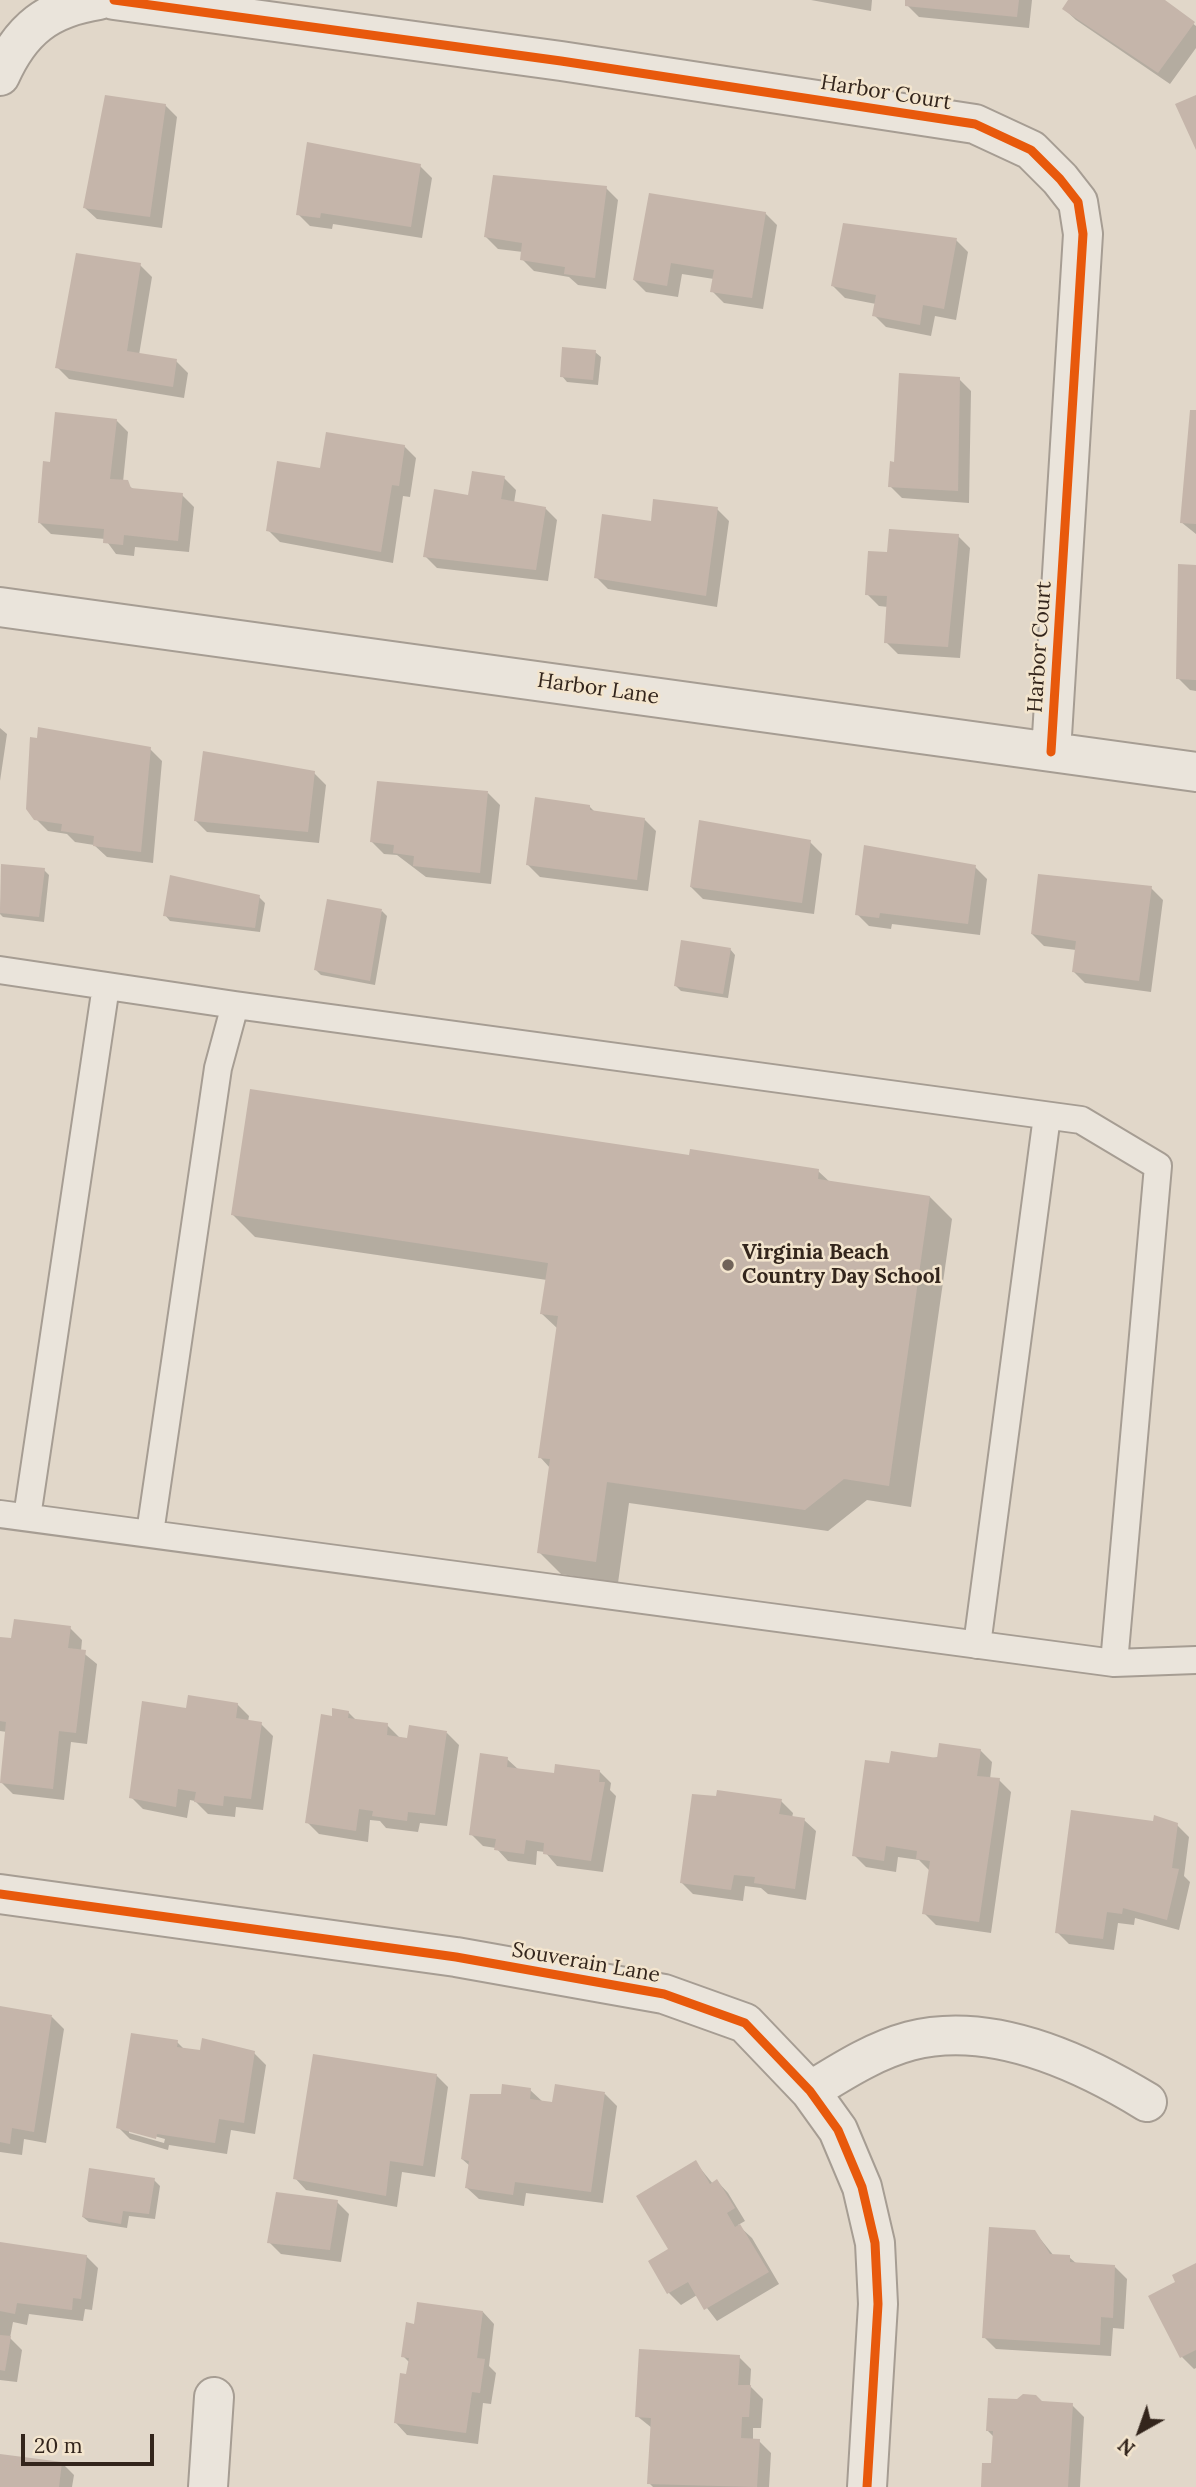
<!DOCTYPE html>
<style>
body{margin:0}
#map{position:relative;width:1196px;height:2487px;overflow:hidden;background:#e1d7c9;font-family:Lora,serif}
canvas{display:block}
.north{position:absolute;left:1105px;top:2396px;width:70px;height:70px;-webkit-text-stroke:5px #f3e5ce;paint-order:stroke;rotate:220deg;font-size:19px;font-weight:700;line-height:28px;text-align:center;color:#33251c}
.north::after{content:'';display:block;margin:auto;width:24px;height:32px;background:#33251c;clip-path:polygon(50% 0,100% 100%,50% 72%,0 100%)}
.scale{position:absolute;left:21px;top:2434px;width:133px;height:32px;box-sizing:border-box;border:4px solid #33251c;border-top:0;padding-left:9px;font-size:21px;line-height:24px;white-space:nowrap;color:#33251c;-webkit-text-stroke:5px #f3e5ce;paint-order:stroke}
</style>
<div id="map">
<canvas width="1196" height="2487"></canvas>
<div class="north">N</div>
<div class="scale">20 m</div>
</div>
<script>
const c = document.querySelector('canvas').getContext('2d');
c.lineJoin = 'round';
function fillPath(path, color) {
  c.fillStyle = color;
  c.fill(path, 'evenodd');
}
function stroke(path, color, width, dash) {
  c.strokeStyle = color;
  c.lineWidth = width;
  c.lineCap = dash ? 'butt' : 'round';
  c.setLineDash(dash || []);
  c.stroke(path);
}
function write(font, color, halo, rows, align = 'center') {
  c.font = font + ' Lora,serif';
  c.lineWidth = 5;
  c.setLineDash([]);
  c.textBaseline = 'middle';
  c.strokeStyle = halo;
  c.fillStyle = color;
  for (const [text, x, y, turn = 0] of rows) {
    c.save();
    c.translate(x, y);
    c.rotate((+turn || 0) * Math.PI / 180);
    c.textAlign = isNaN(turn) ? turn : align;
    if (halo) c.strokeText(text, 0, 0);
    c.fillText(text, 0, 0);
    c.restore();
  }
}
fillPath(new Path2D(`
 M811,0h61l-1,11z
 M907,0h125l-3,28 -110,-11 -12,-12z
 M1070,0h92l34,26v22l-26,36 -94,-64 -12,-11z
 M165,105l12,12 -15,111 -65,-9 -12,-11z
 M420,166l12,12 -10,60 -89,-14 -1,5 -22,-3 -12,-12z
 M606,188l12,12 -12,89 -28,-4 -9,-8 -35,-6 -12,-12 1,-7 -25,-3 -12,-12z
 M765,213l12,12 -14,84 -39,-6 -12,-12 2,-12 -32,-5 -4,23 -32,-5 -12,-12z
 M956,240l12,12 -12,68 -21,-4 -4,20 -45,-9 -12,-12 2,-11 -31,-6 -12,-12z
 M140,265l12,12 -13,78 37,6 12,12 -4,25 -115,-19 -12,-12z
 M595,352l6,5 -3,28 -31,-3 -5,-6z
 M959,379l12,12 -2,112 -67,-5 -12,-12 5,-22z
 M1196,412v122l-15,-12z
 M116,420l12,12 -5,50 12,8 47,5 12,12 -5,45 -54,-5 -1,9 -18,-2 -11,-15 -54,-5 -12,-12 13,-58z
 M404,446l12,12 -6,39 -7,-1 -10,67 -113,-21 -12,-12 53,-60z
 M504,478l12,12 -2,13 31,5 12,12 -9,61 -111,-13 -12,-12 45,-59z
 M717,509l12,12 -12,86 -109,-18 -12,-12 56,-54z
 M958,536l12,12 -10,110 -62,-4 -12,-12 2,-35 -9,-1 -12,-12 21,-40z
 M1196,567v124l-6,-1 -12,-12z
 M0,728l7,6 -7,47z
 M150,749l12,12 -9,102 -46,-6 -13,-12 -19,-3 -8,-8 -19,-3 -12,-12z
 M314,773l12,12 -7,58 -112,-11 -12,-12z
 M488,793l12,12 -9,79 -65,-7 -29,-22 -13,-1 -12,-12z
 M589,806l7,7 48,6 12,12 -8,60 -108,-14 -12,-12z
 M810,842l12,12 -8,60 -111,-15 -12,-12z
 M3,865l41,5 5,5 -5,47 -41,-5 -3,-3z
 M975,867l12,12 -7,56 -88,-11 -1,5 -22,-3 -12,-12z
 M1151,888l12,12 -12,92 -66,-9 -12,-12 3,-21 -32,-4 -12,-12z
 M259,897l6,6 -5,29 -90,-11 -5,-6z
 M382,911l5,5 -12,69 -54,-10 -5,-5z
 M730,949l5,6 -7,43 -47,-7 -6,-6z
 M690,1157l128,14 13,12 99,14 22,22 -41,288 -44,-7 -39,31 -199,-28 -11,80 -57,-9 -22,-22 11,-84 -10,-11 18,-128 -16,-15 5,-34 -292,-43 -22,-22z
 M70,1628l12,12 -1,11 16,13 -10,80 -16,-2 -7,58 -51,-6 -12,-12 6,-50 -7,-1v-93l13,2z
 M237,1704l12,12 -1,6 13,2 12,12 -10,74 -27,-3 -1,10 -27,-3 -13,-13 -5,-1 -3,18 -44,-9 -12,-12 57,-87z
 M348,1712l8,8 31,5 12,12 10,3 38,-7 12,12 -12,81 -27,-3 -2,9 -32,-4 -6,-7 -10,-1 -2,22 -49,-8 -12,-12 26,-104z
 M980,1750l12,12 -2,17 9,1 12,12 -20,141 -55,-8 -12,-12 6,-42 -11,-11 -21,-3 -2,15 -30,-5 -12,-12 36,-90z
 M507,1759l12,11 36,5 44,-4 12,12 -1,7 6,6 -13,76 -46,-6 -12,-14 -8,-1 -1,14 -28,-4 -12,-13 -13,-2 -12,-12z
 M781,1801l12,12 -1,5 12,2 12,11 -10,69 -38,-6 -7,-6 -16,-2 -2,15 -50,-7 -12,-12z
 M1177,1825l12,12 -5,39 6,6 -11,48 -44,-12 -1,7 -16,-2 -4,27 -45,-6 -12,-12z
 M0,2013l52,4 12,12 -18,114 -22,-4 -2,16 -22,-3z
 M177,2042l8,8 69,3 12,12 -11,69 -24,-4 -4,24 -58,-9 -1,5 -38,-11 -12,-12zM129,2129l36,10 -1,4 -35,-10z
 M436,2075l12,12 -13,90 -33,-5 -5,35 -91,-17 -11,-12z
 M530,2090l13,12 11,2 51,-10 12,12 -14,97 -77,-10 -2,13 -45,-7 -12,-11 3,-22 -8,-7 41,-63z
 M696,2163l17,21 4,-3 11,12 17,28 -7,4 14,13 27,46 -62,37 -20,-26 -16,10 -12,-12 -19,-31 20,-12z
 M154,2180l6,6 -5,33 -26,-3 -2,12 -38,-6 -6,-5z
 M337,2202l12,12 -8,48 -60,-8 -12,-12z
 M1034,2231l20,25 15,1 8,7 38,3 12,12 -3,50 -11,-1 -2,28 -115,-7 -12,-12z
 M0,2244l86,12 12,12 -6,42 -7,-1 -2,12 -54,-7 -2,11 -14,-3 -3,16 12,12 -5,32 -17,-2z
 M1196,2264v104l-2,1 -12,-12z
 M483,2312l11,12 -5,42 7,7 -5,31 -8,-1 -5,41 -71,-9 -11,-12 14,-60 -7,-7 13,-30z
 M739,2357l12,12 -1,17 13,13 -2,29h-8v13h6l12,12 -2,34h-116l-4,-4 3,-55 -15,-12z
 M1042,2403l30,2 12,12 -4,70h-97l10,-22 1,-28 -7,-7z
 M0,2456l62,7 12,12 -2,12h-72z`), '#0003');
fillPath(new Path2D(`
 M905,0h114l-2,17 -112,-11z
 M1068,0h97l30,22 -37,51 -96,-64z
 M105,95l61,9 -16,113 -67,-9z
 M1196,95v55l-21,-46z
 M307,142l114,22 -10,63 -90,-14 -1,5 -24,-3z
 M493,175l114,11 -12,92 -31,-4 1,-7 -45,-7 2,-17 -38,-6z
 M649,193l117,19 -14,86 -42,-6 4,-22 -43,-7 -4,23 -34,-6z
 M843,223l114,15 -13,71 -21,-4 -3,20 -48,-9 4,-21 -45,-9z
 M76,253l65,10 -14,88 50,8 -4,28 -118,-19z
 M562,347l34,3 -3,30 -33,-3z
 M899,373l61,4 -2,114 -70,-4 2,-26 4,1z
 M1190,410h6v114l-16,-1z
 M55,412l62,7 -7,60 18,1 3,8 52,5 -5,48 -54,-6 -1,10 -20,-2 1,-14 -66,-6 5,-62 7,1z
 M326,432l79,13 -6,41 -7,-1 -11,67 -115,-21 11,-70 43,7z
 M472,471l33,5 -4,23 45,8 -10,63 -113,-13 11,-68 34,6z
 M653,499l65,8 -12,89 -112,-18 8,-64 49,7z
 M889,529l70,5 -11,113 -64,-4 3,-47 -22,-1 3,-44 19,1z
 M1178,564l18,1v115l-20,-1z
 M38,727l113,20 -10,105 -48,-6 1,-10 -33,-5 1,-7 -28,-4 -8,-11 4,-72 7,1z
 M203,751l112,20 -7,61 -114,-11z
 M377,781l111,10 -8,82 -67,-7 1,-10 -21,-3 1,-8 -24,-3z
 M535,797l55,8v5l55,8 -8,62 -111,-15z
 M699,820l112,20 -9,63 -112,-16z
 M864,845l112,20 -8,59 -88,-11 -1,5 -24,-3z
 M1,864l44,4 -6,49 -39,-4z
 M1038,874l114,12 -13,95 -67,-9 4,-31 -45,-7z
 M170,875l90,20 -5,33 -92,-12z
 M327,899l55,10 -12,72 -56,-11z
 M681,940l50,8 -8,46 -49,-8z
 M250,1089l439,66 1,-6 129,20 -1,10 112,17 -41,290 -45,-7 -39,31 -198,-28 -11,80 -59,-9 13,-94 -12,-1 20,-142 -18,-2 8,-51 -317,-48z
 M14,1619l57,7 -3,22 18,2 -10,83 -17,-2 -6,58 -53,-6 6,-61 -6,-1v-84l11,1z
 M188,1695l50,8 -2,15 26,4 -11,77 -27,-3 -1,10 -29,-4 2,-10 -18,-3 -2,18 -47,-9 13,-97 44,7z
 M332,1708l17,3 -1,7 40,5 -1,12 20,3 2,-13 38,6 -12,84 -27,-3 -1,9 -35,-5 1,-5 -14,-2 -3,22 -51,-8 16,-109 11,2z
 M939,1743l42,6 -4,27 23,2 -21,144 -57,-8 8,-53 -14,-2 1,-8 -31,-5 -2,15 -32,-5 13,-96 24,3 2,-12 46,7z
 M480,1753l28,4 -1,10 47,6 1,-9 45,6 -1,12h6l-14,79 -48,-7 1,-11 -18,-3 -2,14 -30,-4 2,-11 -27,-4z
 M717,1790l65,9 -3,15 26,4 -10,71 -41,-6 1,-6 -21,-2 -3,15 -51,-7 12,-89 24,2z
 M1071,1810l82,11 1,-6 24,8 -6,45 7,1 -12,51 -44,-12 -1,6 -15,-2 -4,27 -48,-6z
 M0,2006l52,9 -18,117 -22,-4 -2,16 -10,-2z
 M131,2033l47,7 -1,7 23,3 2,-12 53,13 -11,72 -25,-4 -4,24 -58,-9 -1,5 -40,-11z
 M313,2054l124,20 -14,92 -33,-5 -4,35 -93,-17z
 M502,2084l29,4 -1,11 22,3 3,-18 50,8 -14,100 -76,-10 -2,13 -48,-7 4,-27 -8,-2 9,-65h31z
 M696,2160l14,24 7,-5 18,29 -8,5 8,14 5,-3 29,48 -65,38 -16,-28 -21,12 -19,-33 20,-12 -32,-53z
 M89,2168l66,10 -6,36 -26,-3 -2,13 -39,-7z
 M276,2192l62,8 -8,50 -63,-7z
 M989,2227l46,3 15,24 20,1v7l45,3 -2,53 -12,-1 -1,28 -118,-7z
 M0,2242l87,13 -6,44 -8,-1 -1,12 -55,-7 -2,11 -15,-3z
 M1196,2263v87l-16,8 -32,-62 27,-14 -3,-7z
 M417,2302l66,9 -6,47 8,1 -5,34 -8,-1 -6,41 -72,-10 6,-50 6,1 3,-16 -8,-1 5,-35 8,2z
 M0,2335l11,1 -6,35 -5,-1z
 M639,2349l101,6 -2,30h13l-2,32h-7l-1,21 19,1 -3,48 -110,-3 4,-66 -16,-1z
 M1023,2394l13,1 6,6 31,2 -5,84h-87l1,-24h9l2,-32h-7l2,-33 29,1z
 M0,2454l62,8 -3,25h-59z`), '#c5b5aa');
const lane = new Path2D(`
 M0,970l235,35 846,115 77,46 -44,497
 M0,1514l1114,149 82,-3
 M27,1517l79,-531
 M150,1533l68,-465 17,-63
 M977,1645l70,-529`);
const street = new Path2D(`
 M114,0l447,61 414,63 56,26 29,29 18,23 5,32 -32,518
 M0,76c21,-47 48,-68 99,-76
 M0,607l1196,165
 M0,1894l456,63 208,37 81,29 65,68 28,39 24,57 13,56 3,61 -11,183
 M810,2091c31,-19 63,-40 100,-50 81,-21 170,20 237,61
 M208,2487l6,-90`);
stroke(lane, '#a69d93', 30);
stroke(street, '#a69d93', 42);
stroke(lane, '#eae4db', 26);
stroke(street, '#eae4db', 38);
stroke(new Path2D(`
 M114,0l447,61 414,63 56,26 29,29 18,23 5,32 -32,518
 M0,1894l456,63 208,37 81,29 65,68 28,39 24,57 13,56 3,61 -11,183`), '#e8590c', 9);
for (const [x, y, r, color] of [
 [728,1265,7,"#706359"]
]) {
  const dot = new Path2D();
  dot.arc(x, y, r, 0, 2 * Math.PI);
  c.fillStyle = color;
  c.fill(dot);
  stroke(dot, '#f3e5ce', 2.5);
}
write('21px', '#33251c', '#f3e5ce', [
 ["Harbor Court",886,93,9],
 ["Harbor Court",1040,647,-86],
 ["Harbor Lane",598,689,8],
 ["Souverain Lane",586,1963,10]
]);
write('bold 21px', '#33251c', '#f3e5ce', [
 ["Virginia Beach",742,1253],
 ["Country Day School",742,1277]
], 'left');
</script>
